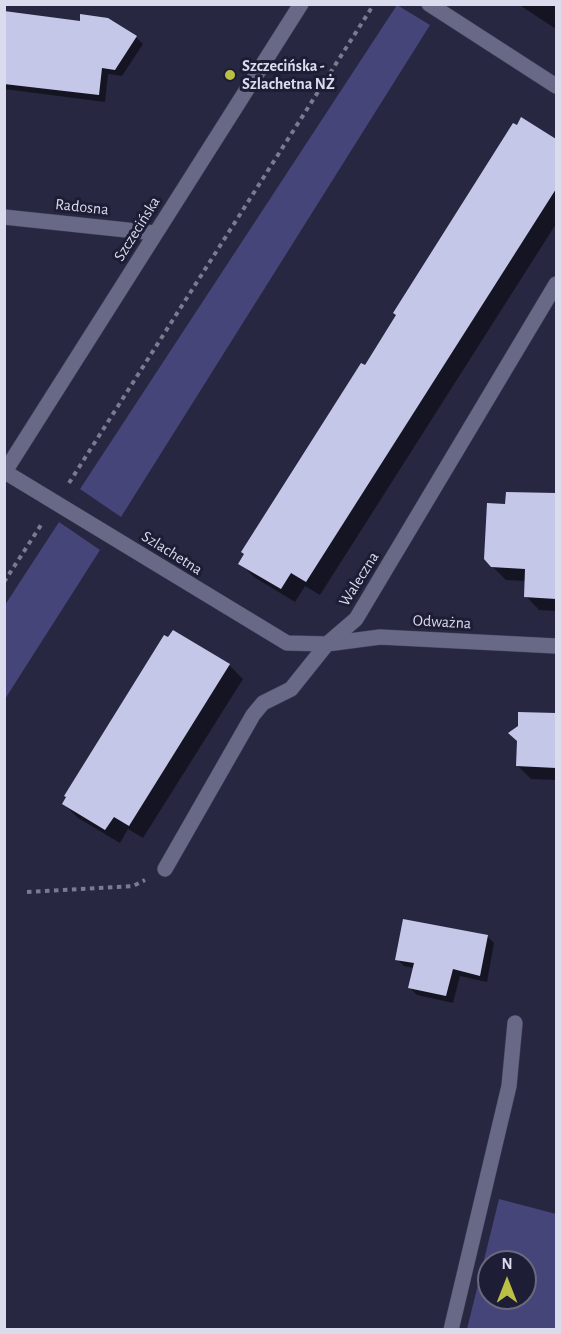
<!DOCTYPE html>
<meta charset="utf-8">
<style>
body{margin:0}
#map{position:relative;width:561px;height:1334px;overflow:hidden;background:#272741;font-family:"Alegreya Sans",sans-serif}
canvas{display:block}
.frame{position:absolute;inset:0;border:6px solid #dadbec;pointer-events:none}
.north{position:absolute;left:477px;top:1250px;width:60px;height:60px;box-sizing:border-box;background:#1e1d36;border:2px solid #69697f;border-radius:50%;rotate:0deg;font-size:16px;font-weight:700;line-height:24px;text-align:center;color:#dadbec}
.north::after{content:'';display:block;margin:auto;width:21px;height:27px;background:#bbc044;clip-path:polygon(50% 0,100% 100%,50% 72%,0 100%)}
</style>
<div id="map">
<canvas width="561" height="1334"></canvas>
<div class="frame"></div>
<div class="north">N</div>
</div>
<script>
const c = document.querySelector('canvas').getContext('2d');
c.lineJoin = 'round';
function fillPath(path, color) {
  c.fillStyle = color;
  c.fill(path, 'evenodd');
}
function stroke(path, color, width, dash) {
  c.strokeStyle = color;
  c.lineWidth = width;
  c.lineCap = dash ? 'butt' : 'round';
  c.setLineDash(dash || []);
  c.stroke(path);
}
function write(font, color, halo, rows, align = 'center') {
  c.font = font + ' "Alegreya Sans",sans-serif';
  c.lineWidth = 6;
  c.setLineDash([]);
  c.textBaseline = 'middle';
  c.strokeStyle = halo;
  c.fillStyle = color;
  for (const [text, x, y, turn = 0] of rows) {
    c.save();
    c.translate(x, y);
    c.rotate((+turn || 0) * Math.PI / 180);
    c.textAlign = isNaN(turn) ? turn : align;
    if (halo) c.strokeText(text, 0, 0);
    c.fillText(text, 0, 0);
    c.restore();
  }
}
fillPath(new Path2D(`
 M397,5l33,20 -309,492 -41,-28z
 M59,522l41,28 -95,149v-94z
 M499,1199l57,15v115h-89zM489,1262h36v36h-36z`), '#464579');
fillPath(new Path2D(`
 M518,4h38v25z
 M4,13l132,24 7,7 -21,32 -14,-2 -3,28 -101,-13z
 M522,119l34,21v84l-236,371 -15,-9 -10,16 -41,-25 -14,-14z
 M507,493l49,2v116l-17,-1 -13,-14v-15l-20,-1 -14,-14 15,-60z
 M229,665l14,14 -100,159 -15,-9 -8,14 -42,-25 -14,-14z
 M520,713l36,2v65l-25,-1 -14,-14z
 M487,936l7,7 -7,39 -27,-6 -7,27 -36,-8 -7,-7 4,-20 -10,-2 -7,-7z`), '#0007');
fillPath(new Path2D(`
 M4,11l76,10v-7l28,4 29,18 -22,34 -13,-2 -3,27 -95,-11z
 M521,117l35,22v50l-250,393 -15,-9 -10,16 -43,-25 6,-10 -3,-2 120,-189 4,2 31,-50 -3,-2 120,-190 4,2z
 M506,492l50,1v106l-32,-2 1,-28 -34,-2 -7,-8 3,-56 18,1z
 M173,630l57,34 -101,162 -15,-9 -9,13 -43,-26 4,-7 -2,-1 100,-161 4,2z
 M518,712l38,1v55l-40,-2 1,-25 -9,-8 10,-7z
 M403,919l85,16 -8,41 -27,-7 -7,27 -38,-8 6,-25 -19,-3z`), '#c5c7e8');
const lane = new Path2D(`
 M451,1330l58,-244 6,-63`);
const street = new Path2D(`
 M429,4l127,82
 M4,217l151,16
 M5,472l282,171 40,1 53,-7 176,9
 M165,869l88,-154 10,-12 28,-14 36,-45 29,-25 200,-335`);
const secondary = new Path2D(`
 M4,473l297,-469`);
stroke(lane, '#45445a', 16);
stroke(street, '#45445a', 16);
stroke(secondary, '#45445a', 16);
stroke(new Path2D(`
 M69,483l305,-479
 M4,582l39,-60
 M27,892l106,-6 12,-6`), '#7a7b91', 4, [4.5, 4.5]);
stroke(lane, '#686987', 15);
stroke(street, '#686987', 15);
stroke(secondary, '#686987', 15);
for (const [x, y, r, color] of [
 [230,75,6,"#bbc044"]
]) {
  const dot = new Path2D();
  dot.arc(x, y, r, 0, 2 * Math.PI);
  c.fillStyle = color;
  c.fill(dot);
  stroke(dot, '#1e1d36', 2);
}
write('bold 16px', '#dadbec', '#1e1d36', [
 ["Szczecińska -",242,66],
 ["Szlachetna NŻ",242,84]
], 'left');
write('16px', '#dadbec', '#1e1d36', [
 ["Radosna",82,207,6],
 ["Szczecińska",137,229,-58],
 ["Szlachetna",172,553,32],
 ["Waleczna",359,579,-58],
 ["Odważna",442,622,3]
]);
</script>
